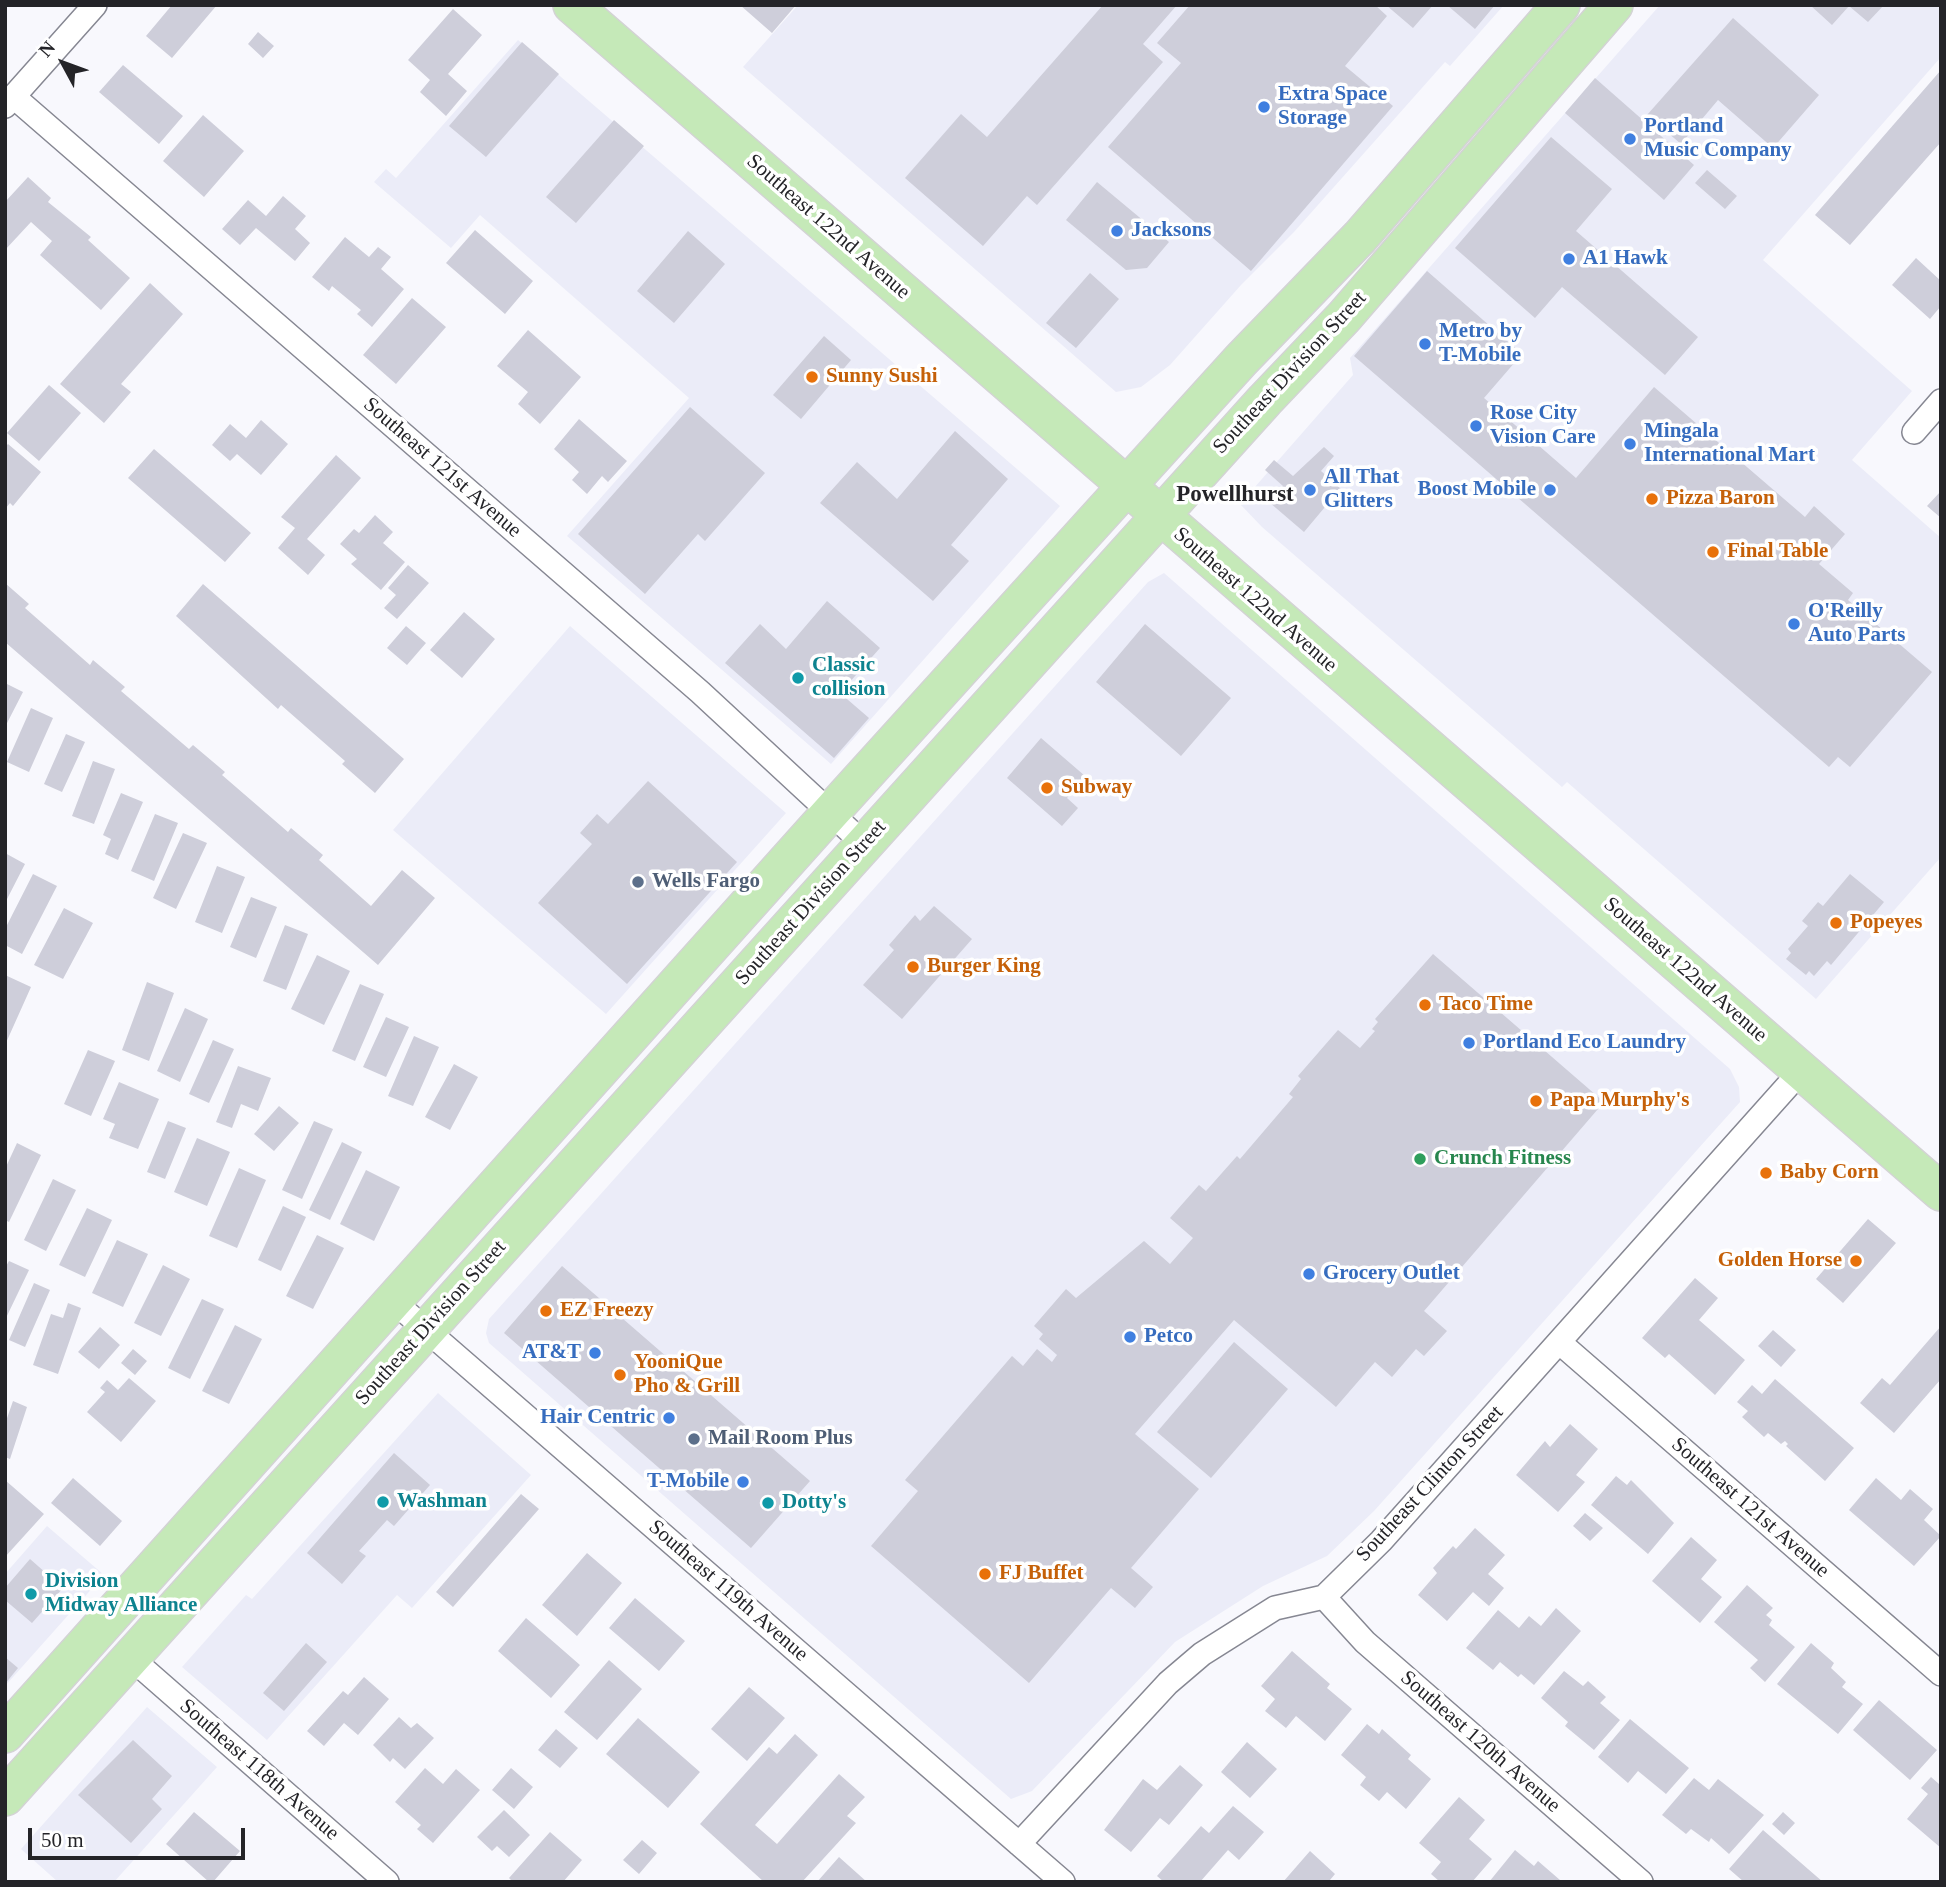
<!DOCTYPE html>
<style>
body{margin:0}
#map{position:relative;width:1946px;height:1887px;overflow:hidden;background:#f8f8fd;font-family:"Times New Roman",serif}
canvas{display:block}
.frame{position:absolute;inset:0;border:7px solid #242428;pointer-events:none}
.north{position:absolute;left:28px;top:28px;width:70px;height:70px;-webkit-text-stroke:5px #fff;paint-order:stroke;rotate:311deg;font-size:19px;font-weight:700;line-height:28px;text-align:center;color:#242428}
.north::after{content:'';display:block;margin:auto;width:24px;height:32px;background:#242428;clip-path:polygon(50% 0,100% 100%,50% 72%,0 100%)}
.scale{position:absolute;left:28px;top:1828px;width:217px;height:32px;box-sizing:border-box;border:4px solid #242428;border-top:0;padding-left:9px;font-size:21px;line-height:24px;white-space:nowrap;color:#242428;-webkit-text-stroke:5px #fff;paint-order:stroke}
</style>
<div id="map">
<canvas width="1946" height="1887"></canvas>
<div class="frame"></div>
<div class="north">N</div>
<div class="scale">50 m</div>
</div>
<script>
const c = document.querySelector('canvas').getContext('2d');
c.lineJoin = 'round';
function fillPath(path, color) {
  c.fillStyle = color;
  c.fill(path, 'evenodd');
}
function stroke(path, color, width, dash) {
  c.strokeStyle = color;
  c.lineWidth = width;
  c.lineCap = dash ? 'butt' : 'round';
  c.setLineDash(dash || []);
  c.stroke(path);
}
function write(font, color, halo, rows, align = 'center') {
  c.font = font + ' "Times New Roman",serif';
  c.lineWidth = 7;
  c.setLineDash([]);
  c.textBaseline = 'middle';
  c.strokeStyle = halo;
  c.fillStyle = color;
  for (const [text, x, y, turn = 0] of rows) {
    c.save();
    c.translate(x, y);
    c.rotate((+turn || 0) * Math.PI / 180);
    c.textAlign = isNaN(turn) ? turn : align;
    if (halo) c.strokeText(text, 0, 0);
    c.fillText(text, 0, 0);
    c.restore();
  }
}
fillPath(new Path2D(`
 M798,5h706l-54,61 -5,-4 -151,170 -53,53 -71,80 -29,22 -25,5 -373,-325z
 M1660,5h281v52l-178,203 149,131 -60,69 89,78v319l-125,142 -249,-217 -5,5 -300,-260 -22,-23 113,-129 -3,-17z
 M518,40l542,466 -229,258 -264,-228 122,-138 -209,-183 -29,33 -77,-66 12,-13 10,9z
 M1164,573l566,496 9,18 1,15 -366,409 -47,45 -64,30 -88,56 -143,149 -21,8 -522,-456 -3,-10 3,-14 659,-737z
 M570,626l216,187 -180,201 -213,-184z
 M438,1393l93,82 -119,133 -15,-13 -130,145 -85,-73 64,-72 6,4z
 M47,1526l57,49 -99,111v-112z
 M147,1707l70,60 -103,115h-56l-37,-33z`), '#ebecf8');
fillPath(new Path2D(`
 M172,5h45l-45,53 -26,-22z
 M740,5h56l-24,28z
 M1103,5h74l-34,39 20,18 -126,143 -10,-9 -44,50 -78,-68 56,-64 26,23z
 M1190,5h185l12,11 -42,50 48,40 -142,165 -143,-124 73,-84 -24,-20z
 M1386,5h47l-20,23z
 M1447,5h48l-20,24z
 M1810,5h74l-16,17 -19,-16 -17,19z
 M453,9l29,26 -34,39 19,17 -21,25 -26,-24 10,-12 -22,-20z
 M1733,18l86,77 -46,53 -55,-48 -37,44 -34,-29z
 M258,32l16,14 -11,12 -15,-14z
 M522,42l37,32 -73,83 -37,-31z
 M123,65l60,51 -24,28 -60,-52z
 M1941,70v72l-91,103 -35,-30z
 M1595,78l99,87 -30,35 -99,-87z
 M203,115l41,36 -40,46 -41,-36z
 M614,120l30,26 -68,77 -30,-26z
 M1551,137l61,52 -36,42 122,106 -33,38 -103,-88 -27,31 -80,-70z
 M1707,170l30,26 -12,13 -30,-26z
 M28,177l23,21 -3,4 43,35 -3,3 42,38 -29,32 -61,-55 12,-14 -21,-19 -26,28v-48z
 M1097,182l72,60 -22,26 -21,2 -60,-50z
 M283,196l23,20 -11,13 15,14 -15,18 -39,-33 -16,17 -18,-16 26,-29 18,16z
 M475,230l58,51 -28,33 -59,-51z
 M688,231l37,33 -51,59 -37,-32z
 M345,237l24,20 9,-10 13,10 -10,12 23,20 -32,38 -15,-13 4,-4 -29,-24 -3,5 -17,-14z
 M1916,258l25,23v25l-11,13 -38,-34z
 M1427,271l95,83 -38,44 92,80 78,-91 151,130 9,-11 31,28 -26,30 34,29 -5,7 84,72 -82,95 -12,-10 -9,10 -475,-411z
 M1090,273l29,26 -43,49 -30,-25z
 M150,283l33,31 -62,70 10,8 -27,31 -44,-39z
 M412,298l34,29 -50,57 -33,-29z
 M528,330l53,47 -41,47 -22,-20 10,-12 -31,-26z
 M824,336l27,24 -50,59 -28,-24z
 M49,385l32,28 -42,48 -32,-28z
 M690,407l75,66 -60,68 -7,-7 -53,60 -67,-60z
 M579,419l48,42 -19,21 -6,-6 -15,18 -15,-14 7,-8 -25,-23z
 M261,420l27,24 -27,31 -24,-21 -7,7 -18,-16 18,-21 16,14z
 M955,431l53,48 -57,66 18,16 -36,40 -113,-98 37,-41 40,37z
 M8,444l33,28 -28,34 -3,-3 -5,6v-62z
 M1324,447l10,9 -13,15 20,18 -2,2 5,4 -9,10 -5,-4 -26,31 -35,-30 14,-16 -18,-16 9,-10 19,16z
 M154,449l97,84 -26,29 -97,-84z
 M336,455l25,23 -54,61 18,16 -17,20 -30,-27 17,-20 -14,-11z
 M1941,491v27l-14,-12z
 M375,515l18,17 -10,11 22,19 -24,28 -30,-26 6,-5 -17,-15 14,-15 5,4z
 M408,565l21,18 -32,36 -13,-11 12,-13 -8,-7z
 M5,583l24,21 -4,4 65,57 3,-5 32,27 -4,4 68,58 4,-4 32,27 -3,3 66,57 3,-4 32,27 -4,5 52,46 31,-36 33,28 -57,67 -373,-323z
 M203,584l201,175 -29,34 -33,-29 3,-3 -64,-56 -3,4 -102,-93z
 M827,601l53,47 -40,45 29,25 -35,40 -109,-95 35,-39 26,25z
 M464,612l31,27 -33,39 -32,-28z
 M1145,624l86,74 -50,58 -85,-74z
 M406,626l20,17 -19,22 -20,-17z
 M5,683l18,9 -18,35z
 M31,708l22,10 -24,54 -22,-10z
 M66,734l19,8 -23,50 -18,-8z
 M1041,738l44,38 -18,22 11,10 -16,18 -55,-48z
 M93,761l22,8 -21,55 -22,-8z
 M648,781l89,81 -110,122 -89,-81 54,-59 -12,-11 17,-19 11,10z
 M121,793l22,9 -25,58 -13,-6 6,-15 -8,-4z
 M155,814l23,9 -24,58 -23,-10z
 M183,833l24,10 -31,66 -23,-11z
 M5,853l20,11 -20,39z
 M217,866l28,11 -23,56 -27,-11z
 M33,874l24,12 -35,68 -17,-9v-16z
 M1850,874l34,28 -53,63 -4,-4 -13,15 -5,-5 -3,4 -20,-16 5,-6 -3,-4 20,-23 -6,-5 16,-19 5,4z
 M251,897l26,10 -21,51 -26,-11z
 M934,906l38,33 -70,80 -39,-34 31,-35 -5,-5 26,-30 5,6z
 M64,908l29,15 -30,56 -29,-14z
 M285,925l23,9 -22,56 -23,-9z
 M1433,954l171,148 -180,209 23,20 -23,25 -8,-7 -24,28 -17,-15 -39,45 -102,-87 -99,114 64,55 -68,79 22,19 -18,21 -24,-20 -82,95 -158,-137 47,-55 -13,-11 107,-124 11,10 14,-17 15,13 5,-7 -18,-16 4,-5 -9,-8 32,-37 10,9 68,-57 26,23 23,-26 -23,-20 29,-33 7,6 31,-35 3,3 53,-62 -4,-3 12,-15 -3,-3 40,-46 22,18 15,-17 -3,-2 6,-7 -3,-3z
 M317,955l33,16 -26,54 -33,-16z
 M5,975l26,12 -26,58z
 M147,982l27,11 -25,68 -27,-11z
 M360,984l24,10 -29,67 -23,-10z
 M185,1008l23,11 -28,63 -23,-11z
 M386,1017l23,10 -23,50 -23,-10z
 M414,1036l25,11 -26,59 -25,-10z
 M213,1040l21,9 -25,54 -20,-9z
 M88,1050l27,11 -24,55 -27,-12z
 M454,1064l24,13 -28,53 -25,-13z
 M238,1066l33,12 -13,33 -17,-7 -9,24 -16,-6z
 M119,1082l40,17 -21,50 -29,-11 6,-14 -12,-5z
 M279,1106l20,17 -25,28 -20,-17z
 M168,1121l18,7 -21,51 -18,-7z
 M314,1121l19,8 -31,70 -20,-9z
 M197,1138l33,14 -23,54 -33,-14z
 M342,1142l20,10 -32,68 -21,-10z
 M17,1143l24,12 -32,67 -4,-2v-51z
 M239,1168l27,12 -29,68 -28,-12z
 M366,1170l34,17 -26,54 -34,-17z
 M53,1179l23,11 -30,61 -22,-11z
 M283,1206l23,11 -25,54 -23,-11z
 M87,1208l25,12 -27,57 -26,-12z
 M1868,1219l28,24 -53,60 -27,-24z
 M317,1235l27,13 -31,61 -27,-13z
 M117,1240l31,14 -25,53 -31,-14z
 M9,1261l20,9 -24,50v-52z
 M163,1265l27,14 -29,57 -27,-13z
 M562,1266l248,215 -59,67 -247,-215z
 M1695,1278l23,20 -19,22 46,40 -30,35 -46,-41 -4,4 -23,-20z
 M34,1283l16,7 -25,57 -16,-7z
 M202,1299l22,10 -34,70 -22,-11z
 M68,1303l13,5 -23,66 -25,-9 18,-51 12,4z
 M235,1325l27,14 -33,65 -27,-13z
 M1941,1326v53l-47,54 -34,-30 22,-25 8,7z
 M100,1327l20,18 -21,24 -21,-17z
 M1773,1330l23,20 -15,17 -23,-21z
 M1234,1342l54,47 -77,89 -54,-46z
 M133,1349l14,12 -12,14 -14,-12z
 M129,1378l27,23 -35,41 -34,-30 18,-20 -5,-4 7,-8 11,10z
 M1775,1379l79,69 -29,33 -39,-35 2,-2 -3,-3 -4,3 -13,-11 -4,4 -22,-20 6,-6 -11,-9 15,-17 10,9z
 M13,1401l14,6 -17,52 -5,-2v-33z
 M1570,1424l28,25 -22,26 9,7 -27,30 -42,-37 29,-34 5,6z
 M394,1453l36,32 -36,41 -7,-6 -28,31 7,5 -24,28 -35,-31z
 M1616,1476l11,9 4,-5 43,43 -26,31 -57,-49z
 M73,1478l49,43 -22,25 -49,-43z
 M1876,1478l25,22 9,-11 23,20 -9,11 17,16 -27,30 -65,-56z
 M5,1480l39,34 -39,43z
 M521,1494l18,15 -86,98 -17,-15z
 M1585,1513l18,15 -13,13 -17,-15z
 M1475,1528l30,27 -17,19 16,14 -15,18 -16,-14 -26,29 -29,-26 19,-22 -4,-5 20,-22 3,3z
 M1691,1537l26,23 -16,19 21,18 -22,26 -48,-42z
 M587,1553l35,30 -45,53 -35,-31z
 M30,1559l33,29 -31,35 -27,-23v-12z
 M1747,1585l26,23 -7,7 6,5 -3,5 26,22 -30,35 -15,-14 8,-8 -44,-38z
 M635,1598l50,43 -26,30 -50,-43z
 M1556,1608l25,23 -47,54 -13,-11 -3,3 -18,-15 -7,8 -27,-22 32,-38 21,18 10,-12 12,10z
 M526,1618l54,47 -29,33 -53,-47z
 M306,1643l21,19 -43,49 -21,-18z
 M1811,1643l23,20 -3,5 15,14 -4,5 21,17 -25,30 -61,-50z
 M1292,1651l38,33 -3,4 25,21 -27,32 -29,-25 -10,12 -21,-17 10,-12 -14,-13z
 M5,1657l13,11 -13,16z
 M609,1660l33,29 -45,51 -33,-28z
 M1564,1671l19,15 5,-5 18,16 -6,6 20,17 -26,30 -29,-24 3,-4 -27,-24z
 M364,1677l25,22 -31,36 -14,-12 -20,23 -17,-15 36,-40 5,4z
 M749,1687l36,31 -38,43 -36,-32z
 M1879,1700l58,50 -27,30 -57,-50z
 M399,1717l12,11 6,-5 17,15 -29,31 -12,-11 -3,4 -17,-17z
 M638,1718l62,54 -32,36 -62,-54z
 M1630,1719l59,49 -23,26 -28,-23 -10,12 -30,-26z
 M1367,1724l12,10 3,-5 29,26 -3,4 23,20 -25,30 -19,-17 -8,9 -19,-16 6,-8 -25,-22z
 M556,1729l22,19 -18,20 -22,-18z
 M795,1734l23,21 -63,70 22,19 62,-70 26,23 -18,19 9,7 -54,59h-38l-64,-58 69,-77 8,7z
 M133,1740l39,36 -20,23 10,10 -31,34 -53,-48z
 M1247,1742l30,27 -27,29 -29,-26z
 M1180,1765l23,20 -34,40 -9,-7 -29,34 -27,-22 39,-51 14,11z
 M425,1768l18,16 13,-15 24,21 -47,53 -16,-14 4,-4 -26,-23z
 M511,1768l22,19 -19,22 -22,-19z
 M1931,1777l8,7 2,-2v66l-34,-29 21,-25 -7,-6z
 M1694,1778l15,12 9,-11 46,36 -35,39 -18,-16 -2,4 -18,-13 -5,5 -24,-19z
 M1459,1797l26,23 -16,19 23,20 -20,23h-32l-9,-8 10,-12 -22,-19z
 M1233,1806l31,26 -25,28 -11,-10 -28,32h-36l-7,-6 44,-50 8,7z
 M504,1810l26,25 -21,22 -12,-11 -5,5 -15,-14z
 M194,1812l46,39 -27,31h-4l-43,-38z
 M1783,1812l12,11 -11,12 -12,-11z
 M1763,1830l60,52h-79l-15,-13z
 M550,1832l32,28 -19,22h-50l-4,-4z
 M642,1840l15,13 -18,21 -16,-14z
 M1515,1850l19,16 4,-5 22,19 -71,2z
 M1310,1851l25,23 -5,6 2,2h-49z
 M839,1857l28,25h-50z`), '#ceceda');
const street = new Path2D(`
 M14,97l686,595 164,152
 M5,106l90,-101
 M1914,432l27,-31
 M393,1301l670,581
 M1559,1342l382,332
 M1324,1597l41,45 276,240
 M131,1658l256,224
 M1019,1844l149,-161 34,-29 73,-46 49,-11 57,-56 420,-470`);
const primary = new Path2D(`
 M572,5l1369,1187
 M5,1734l825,-921 411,-453 119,-123 201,-232
 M5,1797l1260,-1397 79,-83 270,-312`);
stroke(street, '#868792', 26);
stroke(primary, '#d3d3d4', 40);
stroke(street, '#fff', 23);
stroke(primary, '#c5e9b8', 37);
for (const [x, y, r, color] of [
 [1264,107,7,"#3f7fe0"],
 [1630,139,7,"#3f7fe0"],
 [1117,231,7,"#3f7fe0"],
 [1569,259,7,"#3f7fe0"],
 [1425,344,7,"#3f7fe0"],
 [812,377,7,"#e8710a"],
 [1476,426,7,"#3f7fe0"],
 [1630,444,7,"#3f7fe0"],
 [1310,490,7,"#3f7fe0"],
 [1550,490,7,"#3f7fe0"],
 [1652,499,7,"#e8710a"],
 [1713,552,7,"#e8710a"],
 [1794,624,7,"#3f7fe0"],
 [798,678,7,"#0f9aa8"],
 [1047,788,7,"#e8710a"],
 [638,882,7,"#5c6f8a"],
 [1836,923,7,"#e8710a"],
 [913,967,7,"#e8710a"],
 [1425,1005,7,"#e8710a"],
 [1469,1043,7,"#3f7fe0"],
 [1536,1101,7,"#e8710a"],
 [1420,1159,7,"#2e9e5b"],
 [1766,1173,7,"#e8710a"],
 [1856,1261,7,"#e8710a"],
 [1309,1274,7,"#3f7fe0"],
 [546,1311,7,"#e8710a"],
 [1130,1337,7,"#3f7fe0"],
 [595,1353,7,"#3f7fe0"],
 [620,1375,7,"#e8710a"],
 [669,1418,7,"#3f7fe0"],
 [694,1439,7,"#5c6f8a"],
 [743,1482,7,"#3f7fe0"],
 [383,1502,7,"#0f9aa8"],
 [768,1503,7,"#0f9aa8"],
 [985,1574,7,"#e8710a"],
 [31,1594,7,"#0f9aa8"]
]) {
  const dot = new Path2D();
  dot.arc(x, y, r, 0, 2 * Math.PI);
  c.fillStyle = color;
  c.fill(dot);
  stroke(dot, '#fff', 2.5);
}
write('bold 21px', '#366cbe', '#fff', [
 ["Extra Space",1278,95],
 ["Storage",1278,119],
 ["Portland",1644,127],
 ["Music Company",1644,151],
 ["Jacksons",1131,231],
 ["A1 Hawk",1583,259],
 ["Metro by",1439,332],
 ["T-Mobile",1439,356],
 ["Rose City",1490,414],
 ["Vision Care",1490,438],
 ["Mingala",1644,432],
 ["International Mart",1644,456],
 ["All That",1324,478],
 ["Glitters",1324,502],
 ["Boost Mobile",1536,490,"right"],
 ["O'Reilly",1808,612],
 ["Auto Parts",1808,636],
 ["Portland Eco Laundry",1483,1043],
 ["Grocery Outlet",1323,1274],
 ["Petco",1144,1337],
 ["AT&T",581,1353,"right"],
 ["Hair Centric",655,1418,"right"],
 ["T-Mobile",729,1482,"right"]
], 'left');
write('21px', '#242428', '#fff', [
 ["Southeast 122nd Avenue",828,227,41],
 ["Southeast Division Street",1290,373,-47],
 ["Southeast 121st Avenue",442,468,41],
 ["Southeast 122nd Avenue",1255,600,41],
 ["Southeast Division Street",811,903,-48],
 ["Southeast 122nd Avenue",1685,970,41],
 ["Southeast Division Street",431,1323,-48],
 ["Southeast Clinton Street",1430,1484,-47],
 ["Southeast 121st Avenue",1750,1508,41],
 ["Southeast 119th Avenue",728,1591,41],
 ["Southeast 120th Avenue",1480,1742,41],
 ["Southeast 118th Avenue",259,1770,41]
]);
write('bold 21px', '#c56008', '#fff', [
 ["Sunny Sushi",826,377],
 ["Pizza Baron",1666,499],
 ["Final Table",1727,552],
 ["Subway",1061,788],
 ["Popeyes",1850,923],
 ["Burger King",927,967],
 ["Taco Time",1439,1005],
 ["Papa Murphy's",1550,1101],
 ["Baby Corn",1780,1173],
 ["Golden Horse",1842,1261,"right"],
 ["EZ Freezy",560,1311],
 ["YooniQue",634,1363],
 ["Pho & Grill",634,1387],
 ["FJ Buffet",999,1574]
], 'left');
write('bold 21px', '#0d838f', '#fff', [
 ["Classic",812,666],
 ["collision",812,690],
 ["Washman",397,1502],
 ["Dotty's",782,1503],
 ["Division",45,1582],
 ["Midway Alliance",45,1606]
], 'left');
write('bold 21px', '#4e5e75', '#fff', [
 ["Wells Fargo",652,882],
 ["Mail Room Plus",708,1439]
], 'left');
write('bold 21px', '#27864d', '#fff', [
 ["Crunch Fitness",1434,1159]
], 'left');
write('bold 23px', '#242428', '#fff', [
 ["Powellhurst",1235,495]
]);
</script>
